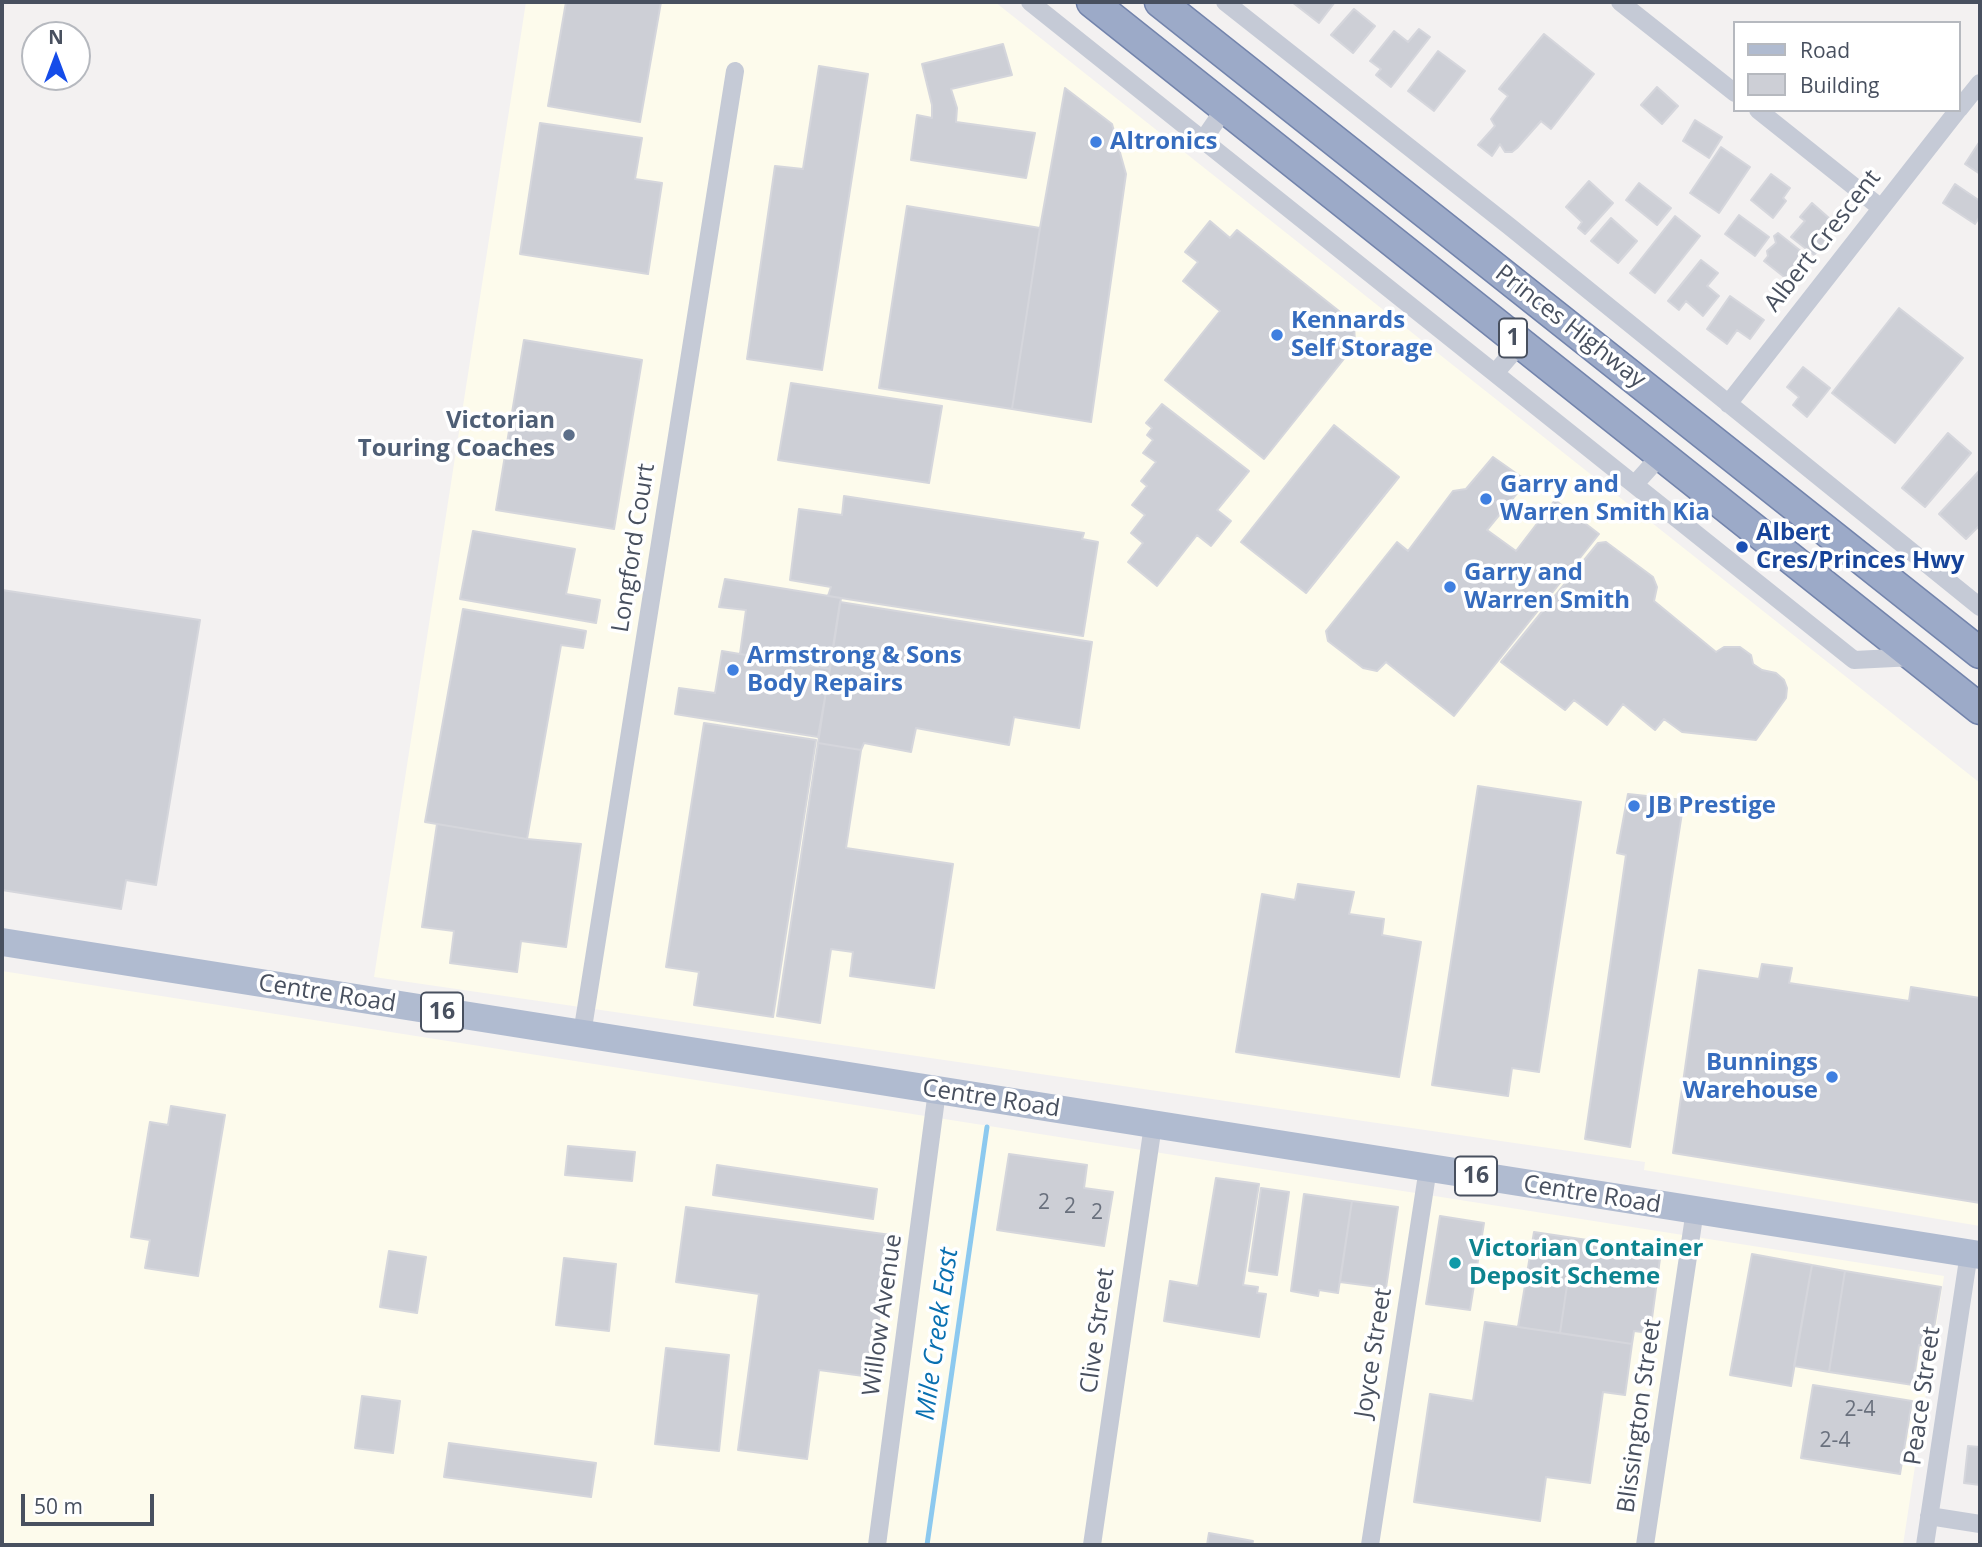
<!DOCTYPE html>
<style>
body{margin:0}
#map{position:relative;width:1982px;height:1547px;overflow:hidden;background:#f3f1f1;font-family:"Open Sans",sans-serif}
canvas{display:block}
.frame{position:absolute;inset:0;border:4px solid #48505f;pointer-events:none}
.legend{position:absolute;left:1733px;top:21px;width:228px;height:91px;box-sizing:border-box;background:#fff;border:2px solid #b6b9bf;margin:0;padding:9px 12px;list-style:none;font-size:21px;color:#48505f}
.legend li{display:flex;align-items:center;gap:14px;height:35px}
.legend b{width:35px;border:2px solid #b6b9bf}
.north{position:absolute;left:21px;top:21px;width:70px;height:70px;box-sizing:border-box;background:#fff;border:2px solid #b6b9bf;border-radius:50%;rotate:0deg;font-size:19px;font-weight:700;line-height:28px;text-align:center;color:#48505f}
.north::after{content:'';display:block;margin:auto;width:24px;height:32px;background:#154ce9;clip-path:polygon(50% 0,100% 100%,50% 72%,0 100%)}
.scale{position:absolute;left:21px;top:1494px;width:133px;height:32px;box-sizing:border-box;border:4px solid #48505f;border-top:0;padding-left:9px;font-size:21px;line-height:24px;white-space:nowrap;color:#48505f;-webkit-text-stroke:5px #fff;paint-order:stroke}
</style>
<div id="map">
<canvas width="1982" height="1547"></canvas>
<div class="frame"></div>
<ul class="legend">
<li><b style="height:9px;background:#b0bbd0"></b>Road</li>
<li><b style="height:19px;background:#cdcfd6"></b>Building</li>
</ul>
<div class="north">N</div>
<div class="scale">50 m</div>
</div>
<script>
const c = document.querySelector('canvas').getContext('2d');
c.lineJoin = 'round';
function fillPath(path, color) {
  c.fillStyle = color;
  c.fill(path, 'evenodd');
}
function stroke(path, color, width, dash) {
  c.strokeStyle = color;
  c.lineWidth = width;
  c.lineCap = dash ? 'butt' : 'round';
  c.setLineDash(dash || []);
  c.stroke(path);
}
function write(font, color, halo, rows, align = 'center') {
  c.font = font + ' "Open Sans",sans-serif';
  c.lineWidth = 7;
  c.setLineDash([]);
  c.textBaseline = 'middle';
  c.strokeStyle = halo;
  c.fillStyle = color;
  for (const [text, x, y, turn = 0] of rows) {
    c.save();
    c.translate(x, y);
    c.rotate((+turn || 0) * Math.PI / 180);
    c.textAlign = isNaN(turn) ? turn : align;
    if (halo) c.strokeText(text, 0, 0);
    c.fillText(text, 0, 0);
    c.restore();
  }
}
fillPath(new Path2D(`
 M526,2h469l985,781v443l-336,-56 1,-8 -1271,-185z
 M2,971l1942,305 -41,269h-1901z`), '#fdfbec');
stroke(new Path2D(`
 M927,1545l60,-418`), '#8cc9ef', 5);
const building = new Path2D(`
 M566,2h95l-21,120 -92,-16z
 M1292,2h43l-16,21z
 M1354,9l21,17 -22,27 -22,-18z
 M1419,29l11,8 -39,50 -15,-12 5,-6 -11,-8 24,-30 14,11z
 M1544,34l50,40 -43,55 -10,-8 -24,27 -5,4h-7l-5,-8 -8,12 -14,-11 17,-19 -4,-7 17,-23 -9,-7z
 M1003,44l9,31 -61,14 6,19 -1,14 79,11 -9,45 -115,-18 6,-45 15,3v-13l-10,-41z
 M1438,51l27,20 -31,40 -26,-20z
 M819,66l49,8 -46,296 -75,-11 28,-193 28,3z
 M1657,87l21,19 -16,18 -21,-19z
 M1065,88l47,36 14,50 -35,248 -79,-13 28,-181z
 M1695,120l27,17 -13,21 -26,-17z
 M540,123l102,15 -7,41 27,4 -14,91 -128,-20z
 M1980,141v33l-15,-10z
 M1721,147l29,20 -31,46 -29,-20z
 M1771,174l19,14 -7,10 3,3 -13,17 -22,-18z
 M1589,181l24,22 -28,31 -7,-6 4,-6 -16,-15z
 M1639,183l32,25 -14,17 -31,-25z
 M1955,184l25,17v15l-5,8 -32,-21z
 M1812,203l26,23 -24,29 -23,-18 14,-16 -5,-4z
 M907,206l133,22 -28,181 -133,-21z
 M1739,215l30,22 -14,19 -30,-22z
 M1675,216l25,20 -45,57 -25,-20z
 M1611,218l26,23 -19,22 -27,-22z
 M1210,221l20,17 7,-8 117,93 1,22 -91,114 -99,-79 55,-69 -37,-30 15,-19 -13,-10z
 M1778,233l24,19 -4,5 5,3 -15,20 -24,-19 4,-5 -1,-5 9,-8 -2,-7z
 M1701,260l17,13 -11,13 12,10 -16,20 -17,-15 -7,9 -11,-9z
 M1730,296l34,24 -14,19 -13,-9 -10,14 -20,-15z
 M1899,308l64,50 -68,85 -63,-50z
 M524,340l118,20 -28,169 -118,-19z
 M1803,367l27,21 -23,29 -14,-12 6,-8 -12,-10z
 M791,383l151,23 -13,77 -151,-23z
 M1162,404l87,67 -32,39 14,11 -20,25 -14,-11 -40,51 -29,-24 15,-19 -12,-10 14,-18 -13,-10 15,-19 -6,-5 15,-19 -13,-9 10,-13 -6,-5 5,-7 -6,-5z
 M1334,425l65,52 -93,116 -65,-51z
 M1948,433l23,20 -46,54 -23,-19z
 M1493,457l34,24 -40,49 29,21 39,-51 44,34 -145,182 -68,-54 -9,9 -14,-3 -35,-27 -2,-10 71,-89 11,9 45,-60 13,-2z
 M1980,470v55l-14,14 -27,-25z
 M844,496l240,37 -2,6 16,3 -15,94 -255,-40 3,-9 -41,-7 9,-71 43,6z
 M473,531l102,18 -9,45 34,6 -4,23 -136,-24z
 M1606,542l47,35 4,10 -3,14 62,51 8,-5h16l11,8 2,9 9,6 14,3 8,7 3,8 -1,10 -30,42 -74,-8 -18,-13 -9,11 -32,-26 -16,21 -33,-25 -9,10 -64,-48 97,-119z
 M725,579l116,19 -11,71 -90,-15 6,-44 -27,-3z
 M2,590l198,30 -44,265 -30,-5 -5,29 -119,-19z
 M840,602l252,40 -13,86 -65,-11 -5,28 -93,-17 -5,24 -47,-9 -3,7 -43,-7z
 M463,609l123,22 -3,17 -22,-3 -34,194 -102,-17z
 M722,651l108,18 -12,68 -143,-23 4,-26 36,5z
 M704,723l112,17 -43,277 -79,-12 5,-33 -33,-5z
 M818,743l43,7 -15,98 107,16 -19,124 -84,-12 3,-24 -22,-3 -11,74 -43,-7z
 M1478,786l103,16 -42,270 -27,-4 -4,28 -76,-11z
 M1628,794l56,6 -54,347 -45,-8 41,-284 -9,-2z
 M437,824l90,15 54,5 -15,103 -45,-6 -4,31 -67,-9 4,-32 -32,-4z
 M1298,884l56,8 -5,22 35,5 -2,16 39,7 -22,135 -163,-25 26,-158 33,6z
 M1762,964l30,4 -3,15 120,18 2,-14 69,11v205l-307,-50 26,-183 60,9z
 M171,1106l54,9 -27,161 -53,-8 5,-28 -19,-3 19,-115 18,3z
 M568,1146l67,6 -3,29 -67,-6z
 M1009,1154l78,11 -3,23 29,4 -9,54 -107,-16z
 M717,1165l160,24 -4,30 -160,-24z
 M1216,1178l43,6 -16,101 15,2 -1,6 9,1 -7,43 -95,-16 6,-40 28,5z
 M1261,1188l28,4 -12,83 -28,-4z
 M1304,1194l48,7 -14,92 -19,-3 -1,6 -27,-5z
 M1352,1201l46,6 -12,81 -46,-6z
 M686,1207l205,28 -20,142 -52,-7 -12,89 -69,-9 21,-156 -83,-12z
 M1440,1216l44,7 -14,87 -44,-6z
 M1534,1232l40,6 -14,95 -42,-6z
 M1574,1238l87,13 -11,82 -16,-2 -2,13 -72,-11z
 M389,1251l37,6 -9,56 -37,-6z
 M1752,1254l60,11 -21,121 -61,-11z
 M564,1258l52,6 -7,67 -53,-6z
 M1812,1265l33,6 -16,101 -35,-6z
 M1845,1271l96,16 -10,59 -12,-1 -6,40 -84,-13z
 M1485,1322l147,22 -7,51 -22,-3 -13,91 -44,-6 -6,44 -126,-19 16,-108 43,7z
 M666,1348l63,7 -10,96 -64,-7z
 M1813,1385l99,16 -12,73 -99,-16z
 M362,1396l38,5 -7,52 -38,-5z
 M449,1443l147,20 -5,34 -147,-20z
 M1968,1446l12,1v38l-16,-2z
 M1209,1533l44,8 -1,4h-45z`);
fillPath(building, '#cdcfd6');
stroke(building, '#d5d6dc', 2);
const trunk = new Path2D(`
 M1092,2l888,707
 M1160,2l820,651`);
stroke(trunk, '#7384ac', 33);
stroke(new Path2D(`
 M1030,2l824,658 60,-3
 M1225,2l284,224 471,381
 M1620,2l115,91
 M1959,109l21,-26
 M1758,110l123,98
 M1203,140l22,-32
 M1495,373l25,-29
 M1728,404l230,-294
 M1635,484l26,-29
 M582,1034l153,-963
 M1929,1516l51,8
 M877,1545l60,-454
 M1092,1545l61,-420
 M1370,1545l58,-377
 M1645,1545l50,-335
 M1925,1545l44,-292`), '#c5cad6', 18);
stroke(new Path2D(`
 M2,942l1978,313`), '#b0bbd0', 28);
stroke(trunk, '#9caac8', 30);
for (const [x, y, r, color] of [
 [1096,142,7,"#3f7fe0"],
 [1277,335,7,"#3f7fe0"],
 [569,435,7,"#5c6f8a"],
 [1486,499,7,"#3f7fe0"],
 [1742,547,7,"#1a4fb4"],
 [1450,587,7,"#3f7fe0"],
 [733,670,7,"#3f7fe0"],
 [1634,806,7,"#3f7fe0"],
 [1832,1077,7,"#3f7fe0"],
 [1455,1263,7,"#0f9aa8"]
]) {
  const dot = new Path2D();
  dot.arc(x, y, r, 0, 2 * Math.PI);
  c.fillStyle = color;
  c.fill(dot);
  stroke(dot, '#fff', 2.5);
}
write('21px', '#69707d', null, [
 ["2",1044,1203],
 ["2",1070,1207],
 ["2",1097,1213],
 ["2-4",1860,1410],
 ["2-4",1835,1441]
]);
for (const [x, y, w] of [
 [1513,338,28],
 [442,1012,42],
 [1476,1176,42]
]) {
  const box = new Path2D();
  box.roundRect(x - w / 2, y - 19.5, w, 39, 5);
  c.fillStyle = '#fff';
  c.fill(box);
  stroke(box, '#48505f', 2);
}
write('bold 23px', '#48505f', null, [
 ["1",1513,338],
 ["16",442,1012],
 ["16",1476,1176]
]);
write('bold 24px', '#366cbe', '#fff', [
 ["Altronics",1110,142],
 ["Kennards",1291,321],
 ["Self Storage",1291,349],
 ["Garry and",1500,485],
 ["Warren Smith Kia",1500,513],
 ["Garry and",1464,573],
 ["Warren Smith",1464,601],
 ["Armstrong & Sons",747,656],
 ["Body Repairs",747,684],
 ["JB Prestige",1648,806],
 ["Bunnings",1818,1063,"right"],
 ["Warehouse",1818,1091,"right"]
], 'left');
write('24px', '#48505f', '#fff', [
 ["Albert Crescent",1823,241,-52],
 ["Princes Highway",1570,327,38],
 ["Longford Court",634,548,-81],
 ["Centre Road",327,994,9],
 ["Centre Road",991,1099,9],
 ["Centre Road",1592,1195,9],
 ["Willow Avenue",883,1315,-82],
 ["Clive Street",1098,1331,-82],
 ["Joyce Street",1374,1353,-81],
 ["Peace Street",1923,1396,-82],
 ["Blissington Street",1640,1416,-82]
]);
write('bold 24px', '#4e5e75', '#fff', [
 ["Victorian",555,421],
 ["Touring Coaches",555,449]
], 'right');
write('bold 24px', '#164399', '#fff', [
 ["Albert",1756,533],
 ["Cres/Princes Hwy",1756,561]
], 'left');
write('bold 24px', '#0d838f', '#fff', [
 ["Victorian Container",1469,1249],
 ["Deposit Scheme",1469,1277]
], 'left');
write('italic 26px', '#0970b1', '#fff', [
 ["Mile Creek East",938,1334,-82]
]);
</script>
